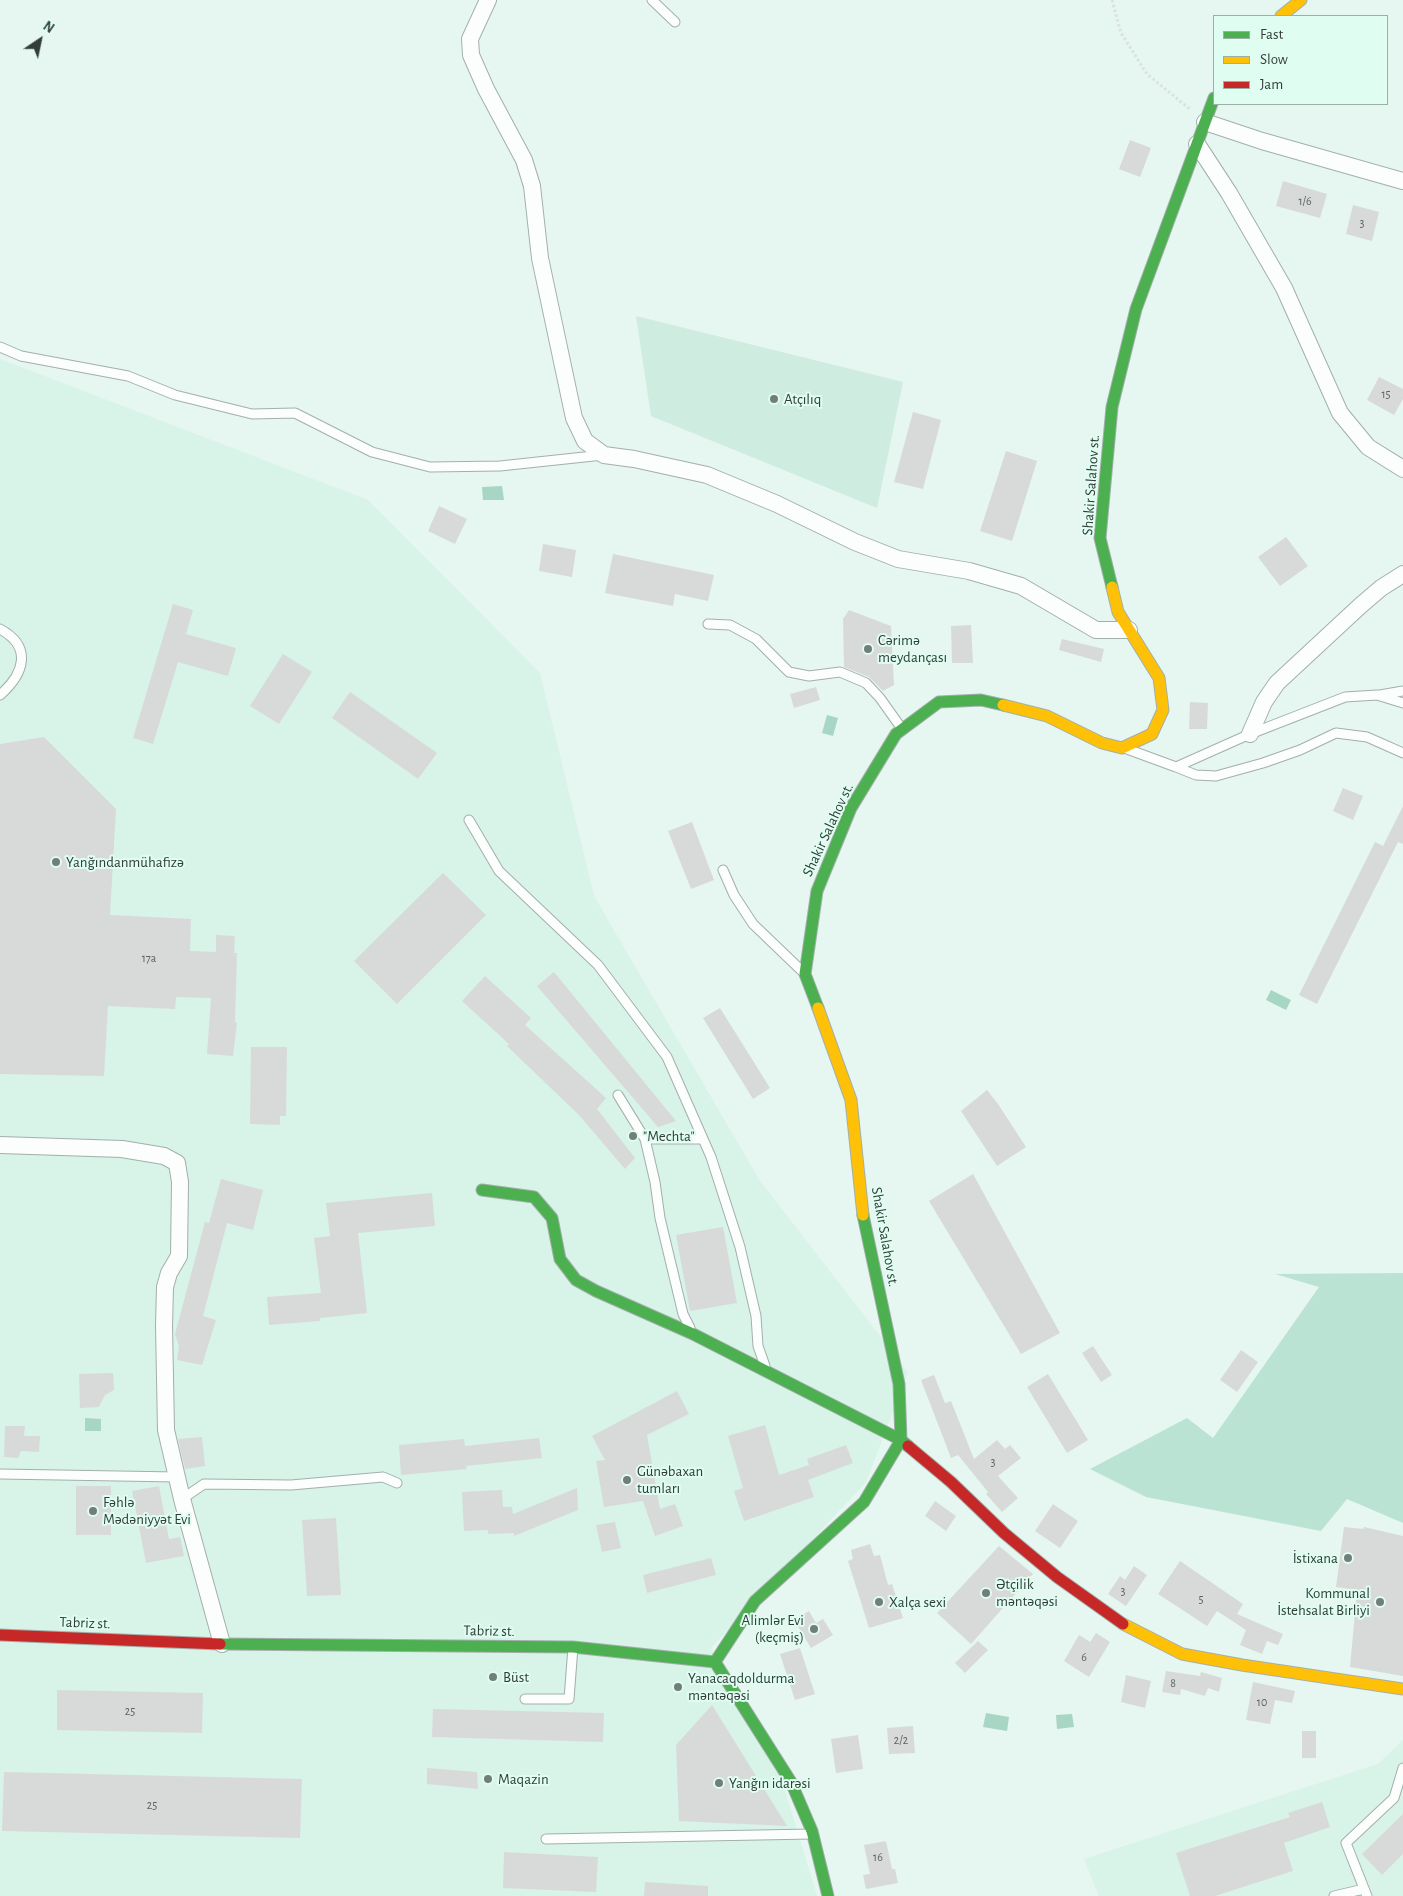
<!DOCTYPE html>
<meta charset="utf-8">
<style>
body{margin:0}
#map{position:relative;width:1403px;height:1896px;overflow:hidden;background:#e6f6f0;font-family:"Alegreya Sans",sans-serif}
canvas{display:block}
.legend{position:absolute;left:1213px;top:15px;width:175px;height:90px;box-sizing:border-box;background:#dffdf1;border:1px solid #9ab0a7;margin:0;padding:6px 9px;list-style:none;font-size:15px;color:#323d39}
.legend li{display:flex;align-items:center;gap:10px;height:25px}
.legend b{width:25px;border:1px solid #9ab0a7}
.north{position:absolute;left:15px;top:15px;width:50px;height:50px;-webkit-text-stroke:4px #dffdf1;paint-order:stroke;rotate:34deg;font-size:14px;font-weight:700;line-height:20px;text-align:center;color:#323d39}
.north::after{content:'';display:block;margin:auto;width:18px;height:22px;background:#323d39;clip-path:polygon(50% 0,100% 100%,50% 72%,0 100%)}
</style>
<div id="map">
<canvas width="1403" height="1896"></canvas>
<ul class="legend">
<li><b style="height:6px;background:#4caf50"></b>Fast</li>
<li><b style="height:6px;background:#ffc107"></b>Slow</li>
<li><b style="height:6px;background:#c62828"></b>Jam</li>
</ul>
<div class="north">N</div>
</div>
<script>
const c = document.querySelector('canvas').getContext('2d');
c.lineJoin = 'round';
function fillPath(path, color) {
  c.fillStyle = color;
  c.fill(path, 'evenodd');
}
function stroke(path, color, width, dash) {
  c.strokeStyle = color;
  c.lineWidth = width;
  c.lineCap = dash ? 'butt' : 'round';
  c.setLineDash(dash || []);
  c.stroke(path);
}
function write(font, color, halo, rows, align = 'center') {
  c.font = font + ' "Alegreya Sans",sans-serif';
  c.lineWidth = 4;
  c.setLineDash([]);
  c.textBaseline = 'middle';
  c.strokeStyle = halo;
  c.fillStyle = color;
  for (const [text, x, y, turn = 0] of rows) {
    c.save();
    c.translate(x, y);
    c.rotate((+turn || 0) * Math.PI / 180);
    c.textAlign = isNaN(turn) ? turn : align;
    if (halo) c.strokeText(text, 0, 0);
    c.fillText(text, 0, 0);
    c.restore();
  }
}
fillPath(new Path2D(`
 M0,359l368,141 172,173 54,223 166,285 148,191 -42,110 -155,166 72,136 34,112h-817z
 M1403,1740v156h-304l-15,-37 294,-95z`), '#d8f3e8');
fillPath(new Path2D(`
 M636,316l267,66 -26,126 -226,-92z`), '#ceece0');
fillPath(new Path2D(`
 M1403,1273v250l-56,-24 -26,32 -175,-34 -56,-28 97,-51 26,20 106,-151 -44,-13z`), '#bbe3d4');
fillPath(new Path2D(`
 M502,486l2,14h-21l-1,-13z
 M827,715l11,3 -5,18 -11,-3z
 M1271,990l20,10 -5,10 -20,-10z
 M85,1418l16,1v12h-16z
 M986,1713l23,4 -2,14 -24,-4z
 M1072,1714l2,13 -17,2 -1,-14z`), '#a7d6c5');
fillPath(new Path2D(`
 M1130,140l21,8 -11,29 -21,-8z
 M1283,181l44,13 -7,24 -44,-12z
 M1353,205l26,7 -7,29 -26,-7z
 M1379,377l24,12v10l-9,16 -27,-15z
 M913,412l28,8 -18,69 -29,-7z
 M1006,451l31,10 -25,80 -32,-10z
 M439,506l28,13 -12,25 -27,-13z
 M1286,537l22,29 -28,20 -22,-29z
 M543,544l33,6 -4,27 -33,-6z
 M613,554l101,21 -6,26 -33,-7 -2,12 -68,-13z
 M173,604l20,6 -7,24 50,14 -8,28 -50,-14 -25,82 -20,-6z
 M849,610l42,16 3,59 -11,6 -14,-14 -25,-10 -1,-48z
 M971,625l2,38h-21l-1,-37z
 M1062,639l42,10 -3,13 -42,-12z
 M283,654l29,18 -33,52 -29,-18z
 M816,687l4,13 -26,8 -4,-14z
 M350,692l87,61 -19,26 -86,-61z
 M1190,702l18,1 -1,26h-18z
 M44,737l72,72 -6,106 81,4 -1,32 26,1v-17l19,1 -1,17h3l-2,69 2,1 -4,33 -26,-2 4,-56 -35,-1 -1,12 -67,-3 -4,70 -104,-2v-330z
 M1343,788l20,8 -10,24 -20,-9z
 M1403,806v38l-5,-2 -81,162 -18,-9 76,-153 8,4z
 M692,822l22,58 -23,9 -23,-58z
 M443,873l43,42 -89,89 -43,-43z
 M554,972l122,149 -18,6 -121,-141z
 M485,976l46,42 -6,7 81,73 -9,11 38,49 -10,11 -46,-54 -72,-69 2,-2 -47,-43z
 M720,1008l50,80 -17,11 -50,-81z
 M251,1047h36l-1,69h-6v9l-30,-1z
 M987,1090l11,14 28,43 -29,19 -36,-55z
 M973,1174l87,159 -39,21 -92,-153z
 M221,1179l42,11 -10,40 -26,-7 -24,93 13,4 -14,45 -25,-5 2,-14 -4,-12 30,-112 4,1z
 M432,1193l3,33 -77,7 9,80 -47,5v3l-51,4 -2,-28 54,-4 -7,-55 16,-2 -4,-33z
 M723,1227l14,76 -47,8 -14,-76z
 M1093,1346l19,29 -11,7 -19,-29z
 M1241,1350l17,12 -21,30 -17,-12z
 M113,1373l1,17 -9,5 -6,12 -19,1 -1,-34z
 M1048,1374l40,66 -21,13 -40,-66z
 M934,1375l11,28 6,-2 23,58 23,-19 8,9 5,-4 11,13 -23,18 20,22 -16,14 -16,-18 2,-2 -30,-37 -7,3 -30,-78z
 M677,1391l12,23 -42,21 13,74 15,-5 8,22 -28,10 -12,-35 -39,6 -8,-46 9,-1 -13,-24z
 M765,1425l14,50 30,-10 -2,-6 39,-14 7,18 -45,17 6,17 -70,24 -10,-30 9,-3 -15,-52z
 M5,1426h20l-1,10h16l-1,16 -18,-1 -3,7 -14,-1z
 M202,1437l3,29 -20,3 -7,-30z
 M539,1438l3,20 -76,8 1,3 -66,6 -2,-30 65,-6 1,7z
 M76,1486h35v49h-35z
 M159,1486l10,53 11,-2 4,19 -38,7 -14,-72z
 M577,1488l1,22 -64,26v-3l-26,1v-4l-24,1 -2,-39 40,-2 1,17h9l1,7z
 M935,1501l21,15 -10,15 -21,-15z
 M1053,1504l25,17 -18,27 -25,-17z
 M336,1518l5,77 -34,1 -5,-76z
 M615,1522l6,26 -19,4 -6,-27z
 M1344,1527l19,2 1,-2 39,9v140l-53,-9 7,-77 -21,-3z
 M870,1544l4,12 6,-1 8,30 4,-1 11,34 -34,10 -21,-67 5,-2 -2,-9z
 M999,1546l34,28 -62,70 -34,-31z
 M711,1558l5,17 -69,18 -4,-18z
 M1180,1561l63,43 -6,10 46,20 -5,11 -11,-4 -5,13 -22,-9 6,-15 -29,-19 -10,15 -49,-32z
 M1134,1566l13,9 -21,31 -18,-12 12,-18 5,4z
 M809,1611l7,12 7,-4 10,16 -22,13 -17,-28z
 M1096,1633l14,9 -21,35 -25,-16 15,-26 11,7z
 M978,1641l10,9 -23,23 -10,-10z
 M800,1648l15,46 -20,6 -15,-46z
 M1166,1671l34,5 1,-4 21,6 -3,14 -11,-4 -3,8 -24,-7 -1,6 -18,-3z
 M1126,1675l25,6 -6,27 -24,-6z
 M1253,1682l42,9 -3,12 -17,-3 -5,24 -24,-4z
 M57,1690l146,3 -1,40 -145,-3z
 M712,1705l75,121 -108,-5 -3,-76z
 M433,1709l171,4 -1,29 -171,-5z
 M913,1726l2,27 -26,1 -2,-26z
 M1302,1731h14v27h-14z
 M858,1735l5,34 -27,4 -5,-34z
 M427,1768l50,4 1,17 -51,-5z
 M4,1772l298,7 -2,59 -298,-7z
 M1322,1802l8,25 -46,16 9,28 -78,25h-25l-14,-43 114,-36 -2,-4z
 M1403,1814v40l-21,21 -20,-21z
 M886,1841l6,28h3l3,14 -32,6 -3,-14 7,-1 -6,-29z
 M504,1852l94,5 -2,35 -93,-4z
 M645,1882l63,4v10h-64z`), '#d8dada');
const lane = new Path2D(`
 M652,0l23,22
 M0,347l21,9 107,20 47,19 77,19 43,-1 77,39 58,15 70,-1 103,-11
 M708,624l22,1 26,14 33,33 20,4 31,-4 26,11 14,15 22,31
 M0,629c33,18 24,45 0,66
 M1380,695l23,-4
 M1127,749l49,18 74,-33 95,-37 32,-2 26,8
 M1176,767l20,8 20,1 47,-13 37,-13 36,-17 31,4 36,16
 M469,820l30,51 99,94 69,92 44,100 29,90 16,69 2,30 7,20
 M723,870l11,25 19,29 50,48
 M618,1095l27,44h58
 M645,1139l10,43 5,36 23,96 7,14
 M0,1474l177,3
 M182,1499l22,-15 87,1 92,-8 14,6
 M525,1699h44l4,-52
 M546,1839l266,-5
 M1334,1896l30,-7
 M1367,1896l-21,-53 48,-45 9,-30`);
const street = new Path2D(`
 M488,0l-18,39 1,16 15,34 38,71 8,26 8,72 34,160 11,23 19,14 30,4 73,16 70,29 78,38 43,17 71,12 52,15 75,44h33
 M1205,122l57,19 141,40
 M1197,144l32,49 55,95 56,125 28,34 35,22
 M1250,734l14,-32 13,-19 83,-77 21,-18 22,-14
 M0,1145l122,4 42,7 13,7 3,19 -1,74 -10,17 -4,14 -1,39 2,104 16,69 40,145`);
const fast = new Path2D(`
 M1112,587l-12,-49 12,-131 24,-98 78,-211
 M818,1008l-13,-34 12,-83 34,-83 45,-74 43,-32 42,-2 22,5
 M482,1190l52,7 18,21 8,41 16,21 20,11 97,43 208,106 7,6
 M220,1644l353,3 142,15
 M715,1662l40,-61 109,-99 37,-62 -2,-56 -36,-169
 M715,1662l76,120 21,49 16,65`);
const slow = new Path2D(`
 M1281,16l20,-16
 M1003,705l44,11 55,27 20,5 30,-14 11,-24 -4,-32 -41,-66 -6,-25
 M818,1008l33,92 12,115
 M1123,1624l59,30 60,11 161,24`);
const jam = new Path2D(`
 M908,1446l43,36 53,51 53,44 66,47
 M0,1635l220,9`);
stroke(lane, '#a3afab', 11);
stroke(street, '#a3afab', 18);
stroke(fast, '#a3afab', 13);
stroke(slow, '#a3afab', 13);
stroke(jam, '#a3afab', 13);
stroke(new Path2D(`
 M1112,0l9,33 26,41 44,36`), '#dce1df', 3, [2.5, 2.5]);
stroke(lane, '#fbfefd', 9);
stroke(street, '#fbfefd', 16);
stroke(fast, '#4caf50', 11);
stroke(slow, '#ffc107', 11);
stroke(jam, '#c62828', 11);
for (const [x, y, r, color] of [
 [774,399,5,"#717e79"],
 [868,649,5,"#717e79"],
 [56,862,5,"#717e79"],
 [633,1136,5,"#717e79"],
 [627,1480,5,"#717e79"],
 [93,1511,5,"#717e79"],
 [1348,1558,5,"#717e79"],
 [986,1593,5,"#717e79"],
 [879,1602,5,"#717e79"],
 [1380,1602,5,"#717e79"],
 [814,1629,5,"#717e79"],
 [493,1677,5,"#717e79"],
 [678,1687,5,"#717e79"],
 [488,1779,5,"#717e79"],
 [719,1783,5,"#717e79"]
]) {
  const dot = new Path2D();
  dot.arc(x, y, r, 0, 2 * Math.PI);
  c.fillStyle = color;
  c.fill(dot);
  stroke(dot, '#dffdf1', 2);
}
write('12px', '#5c6461', null, [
 ["1/6",1305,201],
 ["3",1362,223],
 ["15",1386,394],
 ["17a",149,958],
 ["3",993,1462],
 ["3",1123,1591],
 ["5",1201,1599],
 ["6",1084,1657],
 ["8",1173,1683],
 ["10",1262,1702],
 ["25",130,1711],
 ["2/2",901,1740],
 ["25",152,1805],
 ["16",878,1857]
]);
write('15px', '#323d39', '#dffdf1', [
 ["Atçılıq",784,399],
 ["Cərimə",878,640],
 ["meydançası",878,657],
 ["Yanğındanmühafizə",66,862],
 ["\"Mechta\"",643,1136],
 ["Günəbaxan",637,1471],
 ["tumları",637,1488],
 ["Fəhlə",103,1502],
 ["Mədəniyyət Evi",103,1519],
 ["İstixana",1338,1558,"right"],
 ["Ətçilik",996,1584],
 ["məntəqəsi",996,1601],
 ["Kommunal",1370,1593,"right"],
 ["İstehsalat Birliyi",1370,1610,"right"],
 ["Xalça sexi",889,1602],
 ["Alimlər Evi",804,1620,"right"],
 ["(keçmiş)",804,1637,"right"],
 ["Büst",503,1677],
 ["Yanacaqdoldurma",688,1678],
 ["məntəqəsi",688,1695],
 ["Maqazin",498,1779],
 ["Yanğın idarəsi",729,1783]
], 'left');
write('15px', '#323d39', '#dffdf1', [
 ["Shakir Salahov st.",1091,485,-86],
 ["Shakir Salahov st.",828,830,-65],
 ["Shakir Salahov st.",885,1237,80],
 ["Tabriz st.",85,1623,2],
 ["Tabriz st.",489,1631,1]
]);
</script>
